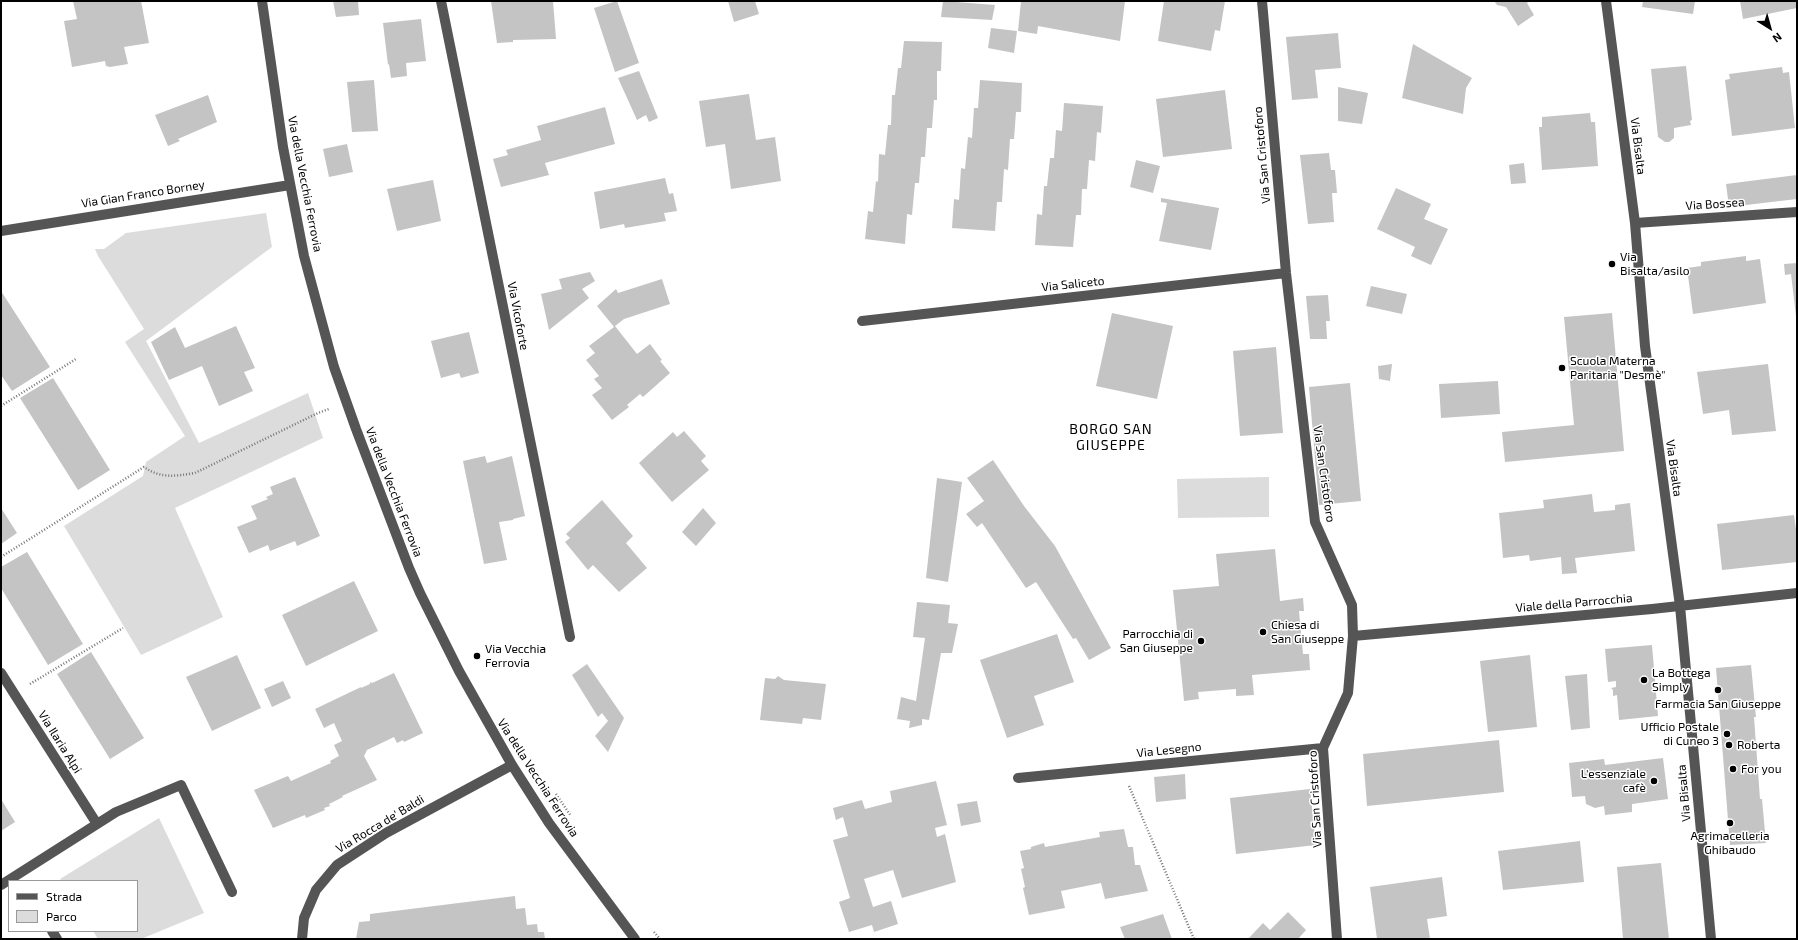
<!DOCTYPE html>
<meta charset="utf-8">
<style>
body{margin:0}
#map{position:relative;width:1798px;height:940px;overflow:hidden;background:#fff;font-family:"Exo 2",sans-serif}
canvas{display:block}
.frame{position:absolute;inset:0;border:2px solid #000;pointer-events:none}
.legend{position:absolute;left:8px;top:880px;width:130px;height:52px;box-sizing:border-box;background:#fff;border:1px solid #999;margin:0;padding:5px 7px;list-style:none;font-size:12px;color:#000}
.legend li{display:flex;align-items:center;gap:8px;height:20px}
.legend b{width:20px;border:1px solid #999}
.north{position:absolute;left:1750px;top:8px;width:40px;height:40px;-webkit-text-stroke:3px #fff;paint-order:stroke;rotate:143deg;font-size:11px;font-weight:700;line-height:16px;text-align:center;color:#000}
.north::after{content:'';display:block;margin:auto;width:14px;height:18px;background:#000;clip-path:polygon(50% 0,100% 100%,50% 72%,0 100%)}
</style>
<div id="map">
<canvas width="1798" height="940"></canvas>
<div class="frame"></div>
<ul class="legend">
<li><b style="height:5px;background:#555"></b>Strada</li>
<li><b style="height:11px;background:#dcdcdc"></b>Parco</li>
</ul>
<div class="north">N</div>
</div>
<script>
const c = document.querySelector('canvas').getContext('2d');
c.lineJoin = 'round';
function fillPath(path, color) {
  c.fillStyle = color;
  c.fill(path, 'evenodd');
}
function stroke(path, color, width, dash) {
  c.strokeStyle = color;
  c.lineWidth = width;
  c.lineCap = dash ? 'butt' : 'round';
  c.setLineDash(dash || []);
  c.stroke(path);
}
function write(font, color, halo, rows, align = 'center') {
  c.font = font + ' "Exo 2",sans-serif';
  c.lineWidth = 3;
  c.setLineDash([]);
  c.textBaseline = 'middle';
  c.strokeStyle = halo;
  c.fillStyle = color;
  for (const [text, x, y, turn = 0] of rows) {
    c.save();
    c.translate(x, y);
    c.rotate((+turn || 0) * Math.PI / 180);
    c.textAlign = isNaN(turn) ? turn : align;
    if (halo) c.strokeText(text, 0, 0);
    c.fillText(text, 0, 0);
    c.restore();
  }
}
fillPath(new Path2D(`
 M266,213l6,34 -126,94 53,102 109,-50 15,45 -148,70 48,109 -82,38 -77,-129 79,-50 3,-14 39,-26 -60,-94 19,-13 -46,-73 -3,-7h9l22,-16z
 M1269,477v40l-91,1 -1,-39z
 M159,818l45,95 -63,26h-43l-5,-8h44v-50h-75l-2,-2z`), '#dcdcdc');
fillPath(new Path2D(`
 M73,1h68l8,42 -25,4 4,17 -18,3 -4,-1 -1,-5 -33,6 -8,-46 13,-2z
 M333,1h25l1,14 -23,2z
 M491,1h62l3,38 -43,1v2l-16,1z
 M617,1l22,62 -24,9 -21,-64z
 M728,1h27l4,13 -25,8z
 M943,1l52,4 -3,15 -51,-3z
 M1021,1h104l-5,40 -82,-15 -1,8 -19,-3z
 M1164,1h61l-5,30 -5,-1 -4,21 -53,-10z
 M1494,1h35l-2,2 7,12 -16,11 -12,-19 -9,-2z
 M1643,1h52l-2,13 -51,-7z
 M1740,1h57v7l-54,11z
 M421,19l5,42 -20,2 1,13 -16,2 -2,-14 -1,1 -5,-42z
 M991,28l26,3 -3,22 -26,-5z
 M1338,33l3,35 -26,2 3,28 -26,2 -6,-63z
 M904,41l38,1 -1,29h-4v29h-3l-2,28h-5l-2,29h-4l-2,26h-4l-3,32 -5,-1 -2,30 -40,-5 3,-28 5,1 3,-31 2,1 1,-28 6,1 3,-30h3l1,-30h3l3,-27h3z
 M1413,44l59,34 -6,10 -3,26 -61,-16z
 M1686,66l6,54 -2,1 1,4 -17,3v10l-5,4h-4l-7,-5 -7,-68z
 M1782,67l1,6 6,-1 6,56 -63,8 -7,-56 5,-1 -1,-5z
 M639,71l19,47 -9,4 -3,-7 -9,5 -19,-42z
 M374,80l4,51 -26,1 -5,-50z
 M980,80l42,3 -1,29h-5l-2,27h-4l-2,31 -4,-1 -2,33h-5l-2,29 -43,-3 2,-29 5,1 2,-32 4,1 3,-32 4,1 2,-30h4z
 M1338,87l30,6 -6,31 -24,-3z
 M1225,90l7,59 -69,8 -7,-58z
 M749,94l7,46 19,-3 6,44 -50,8 -6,-45 -19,3 -7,-46z
 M208,95l9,27 -39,17 2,2 -12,5 -13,-31z
 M1064,103l39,3 -2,27 -4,-1 -2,29 -6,-1 -2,29h-5l-1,26h-5l-3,32 -38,-2 2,-31 5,1 2,-29h3l3,-28h4l2,-28 6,1z
 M605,107l10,37 -70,19 4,12 -48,12 -8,-28 15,-4 -2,-5 35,-10 -4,-14z
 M1590,113l1,9h4l3,44 -56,4 -3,-43h3v-10z
 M347,144l6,28 -24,5 -6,-28z
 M1329,153l2,17h4l2,23h-5l2,29 -26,2 -8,-69z
 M1136,160l24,6 -7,27 -23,-6z
 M1524,163l2,20 -15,1 -2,-19z
 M1797,175v24l-68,8 -3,-23z
 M665,178l4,16 4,-1 4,18 -13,2 2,8 -41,7 -1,-4 -24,5 -6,-37z
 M433,180l8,41 -44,10 -10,-42z
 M1396,188l35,16 -7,15 24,10 -17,36 -20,-9 4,-9 -38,-18z
 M1161,198l58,10 -8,42 -52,-9 8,-38 -6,-1z
 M1746,256v5l14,-2 6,44 -73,11 -6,-46 14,-2v-4z
 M1797,263v53h-1l-5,-42 -6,1 -1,-11z
 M590,272l5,9 -13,8 7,9 -40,32 -8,-36 21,-5 -3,-10z
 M662,279l8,25 -46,15 -9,7 22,28 13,-10 12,16 -2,1 10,12 -27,24 -3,-3 -13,11 2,2 -17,13 -20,-25 10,-7 -8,-9 5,-3 -13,-16 9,-7 -6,-7 25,-19 -17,-21 19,-17 2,4z
 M1371,286l36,8 -5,20 -36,-8z
 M1,291l49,76 -38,24 -11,-16z
 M1328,295l2,26h-4l1,18h-17l-4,-43z
 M1112,313l61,13 -16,73 -61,-13z
 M1612,313l12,138 -119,11 -3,-30 72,-7 -10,-108z
 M236,326l19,42 -11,4 9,19 -34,15 -17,-40 -33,14 -18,-38 24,-15 10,21z
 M469,332l10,41 -18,5 -2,-5 -18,5 -10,-37z
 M1276,347l7,86 -43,3 -7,-85z
 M1392,364l-2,17 -11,-2 -1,-13z
 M1768,364l8,67 -44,4 -3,-25 -26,4 -6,-42z
 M53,378l57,92 -32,20 -58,-92z
 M1498,381l2,33 -59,4 -2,-34z
 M1350,383l11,118 -42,4 -10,-118z
 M684,431l22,25 -5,5 8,9 -37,32 -33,-39 34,-31 4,5z
 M485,456l2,7 25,-7 13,60 -12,3v1l-14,2 8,38 -23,4 -21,-103z
 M993,460l31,46 31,40 56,102 -22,12 -13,-22 -3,1 -37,-57 -10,6 -44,-65 -5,4 -11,-13 18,-13 -17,-23z
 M295,477l25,59 -23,10 -2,-5 -25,10 -2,-6 -19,8 -12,-26 20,-8 -6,-13 17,-7 -2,-2 7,-3 -3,-7z
 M937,478l25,4 -14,100 -22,-4z
 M1592,494l2,18 21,-2v-5l15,-2 5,48 -60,7 2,15 -15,1 -1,-17 -31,4 -1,-6 -26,3 -4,-45 45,-5 -1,-8z
 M602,500l31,36 -7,7 21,25 -28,24 -26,-27 -5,5 -23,-28 5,-4 -4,-4z
 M1,508l16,25 -16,11z
 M703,508l13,15 -20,23 -14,-14z
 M1794,515l3,22v25l-75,8 -5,-46z
 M1275,549l5,52 23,-3 1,13h-5l4,43h6l1,16 -58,5 2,20 -18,1v-7l-38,3 1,7 -15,2 -11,-111 46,-4 -3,-32z
 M27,552l56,92 -35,21 -47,-77v-21z
 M354,581l24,50 -72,35 -24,-51z
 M917,602l33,3 -2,18 10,1 -6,29h-11l-12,67 -7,-1v6l-13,3 1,-7 -13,-2 4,-22 15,4 9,-63 -12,-1z
 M1057,634l17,48 -40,14 10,29 -37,13 -27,-78z
 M1652,645l6,71 -39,4 -2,-25 -4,1v-6l-2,-2 5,-1v-6l-8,1 -3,-33z
 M91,652l53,86 -34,21 -53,-85z
 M237,655l24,53 -49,23 -26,-54z
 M1530,655l7,72 -49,5 -8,-71z
 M587,664l37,54 -16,34 -13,-16 13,-15 -6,-8 -4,4 -26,-42z
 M1751,665l5,52h-2l6,82h2l4,44 -36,2 -14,-177z
 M394,673l29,60 -19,9 -1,-2 -6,3 -3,-6 -27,13 -3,6 13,24 -35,16 1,1 -14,7 1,2 -6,2 1,2 -19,8 -1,-3 -32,13 -19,-38 34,-14 3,5 40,-18 -1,-2 9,-5 -5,-11 8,-4 -8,-18 -10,5 -9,-19 46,-22v1l9,-4v-2l2,1z
 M1587,674l3,54 -19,2 -6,-54z
 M778,676l6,4 42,4 -5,36 -18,-2 -1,6 -42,-4 5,-42 10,1z
 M283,681l8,17 -19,9 -8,-18z
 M1499,740l5,52 -137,14 -4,-52z
 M1663,758l5,41 -36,5v8l-27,3 -1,-9 -9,2 -9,-4 -1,-8 -13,1 -3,-34 35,-4 1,6z
 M1185,774l1,25 -30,3 -2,-25z
 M936,781l11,44 -12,3 2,9 8,-3 11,48 -54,16 -9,-28 -29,9 9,28 18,-6 7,23 -24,8 -2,-7 -23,7 -10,-30 11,-4 -17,-58 15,-4 -5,-19 -7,3 -3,-12 29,-8 3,9 27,-7 -2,-11z
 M1310,789l6,56 -80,9 -6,-56z
 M1,799l14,23 -14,9z
 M977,801l4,21 -20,4 -4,-22z
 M1124,829l4,18h5l2,18h5l8,26 -43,8 -4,-16 -40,8 4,17 -36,7 -6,-27 2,-1 -4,-18 3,-1 -4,-17 11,-2v-2l13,-4 1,4 55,-10 -1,-5z
 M1580,841l4,41 -81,8 -5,-39z
 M1661,863l8,76h-46l-6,-72z
 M1442,877l5,39 -20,3 3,20h-53l-7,-52z
 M515,896l1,13 9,-1 2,17 10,-1 1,8h6l1,7h-189l3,-17 11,-1v-7z
 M1288,912l18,18 -8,9h-50l15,-16 7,7z
 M1163,914l9,25h-47l-5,-12z`), '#c4c4c4');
stroke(new Path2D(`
 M1,406l75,-47
 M1,557l143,-90c17,12 32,9 51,6l123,-60 11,-4
 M30,684l93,-56
 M1129,786l65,153
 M556,794l15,22
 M654,932l6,7`), '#777', 2.5, [1, 2]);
stroke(new Path2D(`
 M262,1l21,146 21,109 30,111 22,62 53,139 11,25 39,78 53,94 37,58 86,116
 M441,1l129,636
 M1262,1l24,272 29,249 37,83 1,31 -5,57 -25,55 14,191
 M1606,1l29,222 10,123 35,260 31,333
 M1635,223l162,-11
 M1,231l289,-46
 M862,321l424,-48
 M1353,636l299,-27 145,-16
 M1,673l96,151
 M1018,778l305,-30
 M1,885l115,-73 65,-27 51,107
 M52,931l5,8
 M302,939l2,-21 12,-28 21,-25 49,-32 126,-68`), '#555', 10);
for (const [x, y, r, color] of [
 [1612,264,4,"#000"],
 [1562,368,4,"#000"],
 [1263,632,4,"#000"],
 [1201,641,4,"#000"],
 [477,656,4,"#000"],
 [1644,680,4,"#000"],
 [1718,690,4,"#000"],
 [1727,734,4,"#000"],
 [1729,745,4,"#000"],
 [1733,769,4,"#000"],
 [1654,781,4,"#000"],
 [1730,823,4,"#000"]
]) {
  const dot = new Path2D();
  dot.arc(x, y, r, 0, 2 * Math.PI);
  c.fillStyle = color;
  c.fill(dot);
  stroke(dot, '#fff', 1.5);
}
write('12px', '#000', '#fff', [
 ["Via Bisalta",1638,146,83],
 ["Via San Cristoforo",1262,155,-95],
 ["Via della Vecchia Ferrovia",305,184,79],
 ["Via Gian Franco Borney",143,194,-9],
 ["Via Bossea",1715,204,-4],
 ["Via Saliceto",1073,284,-6],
 ["Via Vicoforte",518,316,79],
 ["Via Bisalta",1674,468,82],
 ["Via San Cristoforo",1324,474,82],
 ["Via della Vecchia Ferrovia",394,492,69],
 ["Viale della Parrocchia",1574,603,-5],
 ["Via Ilaria Alpi",60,742,58],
 ["Via Lesegno",1169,750,-6],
 ["Via della Vecchia Ferrovia",538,778,57],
 ["Via Bisalta",1684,793,-95],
 ["Via San Cristoforo",1315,799,-93],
 ["Via Rocca de' Baldi",380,824,-31]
]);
write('12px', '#000', '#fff', [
 ["Via",1620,257],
 ["Bisalta/asilo",1620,271],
 ["Scuola Materna",1570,361],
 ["Paritaria \"Desmè\"",1570,375],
 ["Chiesa di",1271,625],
 ["San Giuseppe",1271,639],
 ["Parrocchia di",1193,634,"right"],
 ["San Giuseppe",1193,648,"right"],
 ["Via Vecchia",485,649],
 ["Ferrovia",485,663],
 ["La Bottega",1652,673],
 ["Simply",1652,687],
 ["Farmacia San Giuseppe",1718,704,"center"],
 ["Ufficio Postale",1719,727,"right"],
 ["di Cuneo 3",1719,741,"right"],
 ["Roberta",1737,745],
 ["For you",1741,769],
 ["L'essenziale",1646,774,"right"],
 ["cafè",1646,788,"right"],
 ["Agrimacelleria",1730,836,"center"],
 ["Ghibaudo",1730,850,"center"]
], 'left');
c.letterSpacing = '1px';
write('14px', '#000', '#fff', [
 ["BORGO SAN",1111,429],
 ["GIUSEPPE",1111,445]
]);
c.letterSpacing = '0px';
</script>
